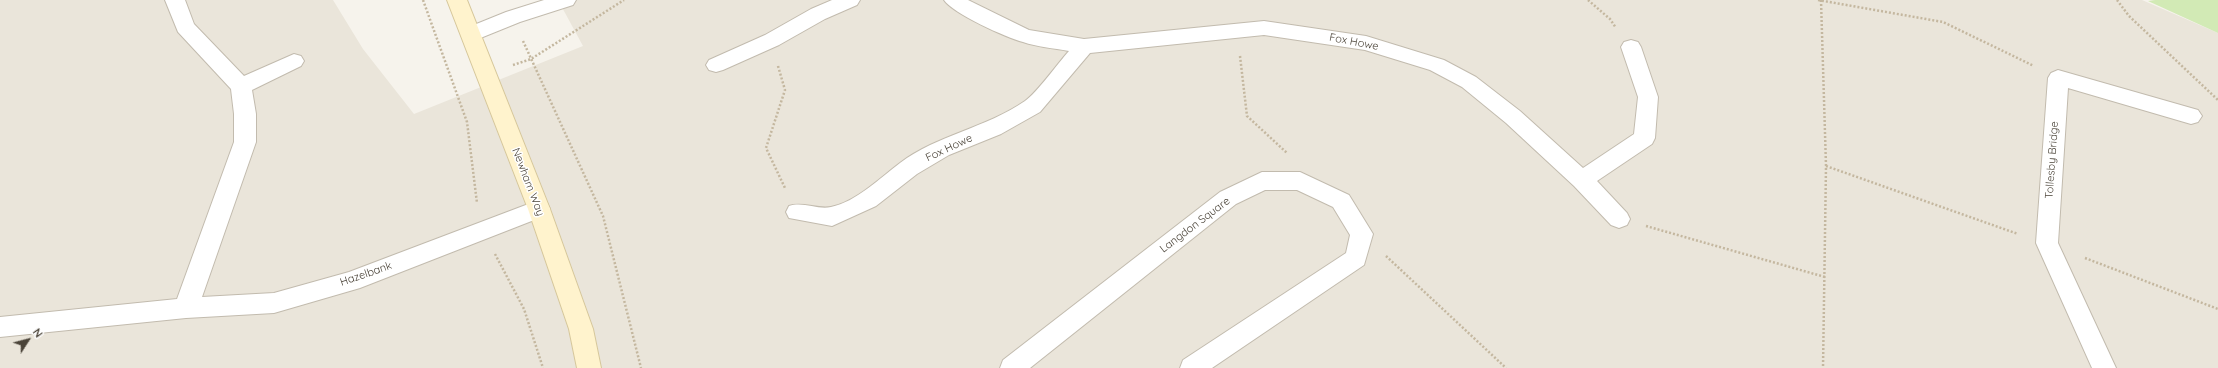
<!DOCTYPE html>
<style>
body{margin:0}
#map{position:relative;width:2218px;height:368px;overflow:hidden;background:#f6f3ec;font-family:Quicksand,sans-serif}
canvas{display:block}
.north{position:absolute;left:8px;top:320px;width:40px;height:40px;-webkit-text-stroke:3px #fff;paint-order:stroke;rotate:54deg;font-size:11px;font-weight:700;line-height:16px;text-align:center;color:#4b4439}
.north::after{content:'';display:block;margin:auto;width:14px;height:18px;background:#4b4439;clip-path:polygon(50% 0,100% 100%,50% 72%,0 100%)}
</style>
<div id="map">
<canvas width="2218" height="368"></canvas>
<div class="north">N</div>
</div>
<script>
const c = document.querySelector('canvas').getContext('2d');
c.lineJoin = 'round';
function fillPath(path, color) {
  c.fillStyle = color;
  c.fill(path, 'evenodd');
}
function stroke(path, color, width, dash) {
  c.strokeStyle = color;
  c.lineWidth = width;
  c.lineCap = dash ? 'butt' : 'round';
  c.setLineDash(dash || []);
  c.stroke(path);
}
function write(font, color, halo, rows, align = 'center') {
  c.font = font + ' Quicksand,sans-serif';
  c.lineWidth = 3;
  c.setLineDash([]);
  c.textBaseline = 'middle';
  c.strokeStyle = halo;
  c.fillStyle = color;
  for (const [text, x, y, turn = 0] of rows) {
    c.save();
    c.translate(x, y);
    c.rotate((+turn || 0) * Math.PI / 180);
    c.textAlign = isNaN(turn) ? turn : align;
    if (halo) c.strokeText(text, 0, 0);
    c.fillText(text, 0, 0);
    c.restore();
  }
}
fillPath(new Path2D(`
 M0,0h333l30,49 51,65 169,-68 -25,-46h1584l76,33v335h-2218z`), '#eae5da');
fillPath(new Path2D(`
 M2155,0h63v33l-70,-32z`), '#d2eab5');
const street = new Path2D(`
 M165,0h20l9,24 50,52 50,-22 7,2 3,5 -3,5 -49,24 4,24v28l-54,155 72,-4 75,-21 190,-72 8,3 3,6 -3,6 -187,73 -86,25 -88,5 -186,19v-20l177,-18 57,-157v-28l-3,-25 -53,-57z
 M544,0h32l-3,5 -53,17 -42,17 -7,2 -7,-2 -3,-5 3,-5 42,-17z
 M832,0h28l-3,5 -32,14 -46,26 -56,25 -7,2 -7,-2 -3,-5 3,-5 56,-25 46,-26z
 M944,0h24l61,30 55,9 180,-18 102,15 78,24 32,17 44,34 63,57 51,-34 4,-37 -17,-50 3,-5 7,-2 7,2 3,5 17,50 -3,41 -3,6 -55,37 30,32 3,6 -3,6 -8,3 -8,-3 -37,-39 -68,-63 -44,-36 -32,-17 -65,-20 -101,-15 -174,18 -50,59 -39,22 -52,21 -32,19 -41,32 -44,20 -43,-8 -3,-6 3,-6c14,-5 28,4 42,1 25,-5 49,-29 69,-44 37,-28 86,-35 125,-62 12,-8 33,-38 44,-50 -16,-3 -32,-4 -46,-9 -16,-4 -71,-29 -79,-42z
 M2058,70l140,40 4,6 -4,6 -7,2 -123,-36 -10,155 58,125h-24l-56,-125 12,-165 3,-5z
 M1262,172h38l49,23 24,39 -9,31 -152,103h-32l3,-8 163,-107 4,-18 -17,-28 -36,-17h-32l-29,14 -206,164h-30l3,-8 217,-168z`);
const secondary = new Path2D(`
 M447,0h20l83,209 43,120 8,39h-24l-8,-39 -41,-120z`);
stroke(street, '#c2bbae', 2);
stroke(secondary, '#d6c79b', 2);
stroke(new Path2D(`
 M423,0l44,122 10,81
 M1588,0l22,19 6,9
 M1818,0l125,22 91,44
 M1821,0l5,166 -3,202
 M2117,0l12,16 89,84
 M523,41l80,175 38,152
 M1240,56l7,60 40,37
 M513,65l18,-6 93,-59
 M778,66l7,24 -19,58 19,40
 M1826,166l192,68
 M1646,226l179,51
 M495,254l29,55 19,59
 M1386,256l120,112
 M2085,258l133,51`), '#c4b79f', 2.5, [2, 2]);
fillPath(street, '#fff');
fillPath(secondary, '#fff3cd');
write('11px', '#4b4439', '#fff', [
 ["Fox Howe",1354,42,11],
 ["Fox Howe",949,148,-25],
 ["Tollesby Bridge",2052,160,-86],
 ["Newham Way",528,182,69],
 ["Langdon Square",1195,225,-37],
 ["Hazelbank",366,274,-19]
]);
</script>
